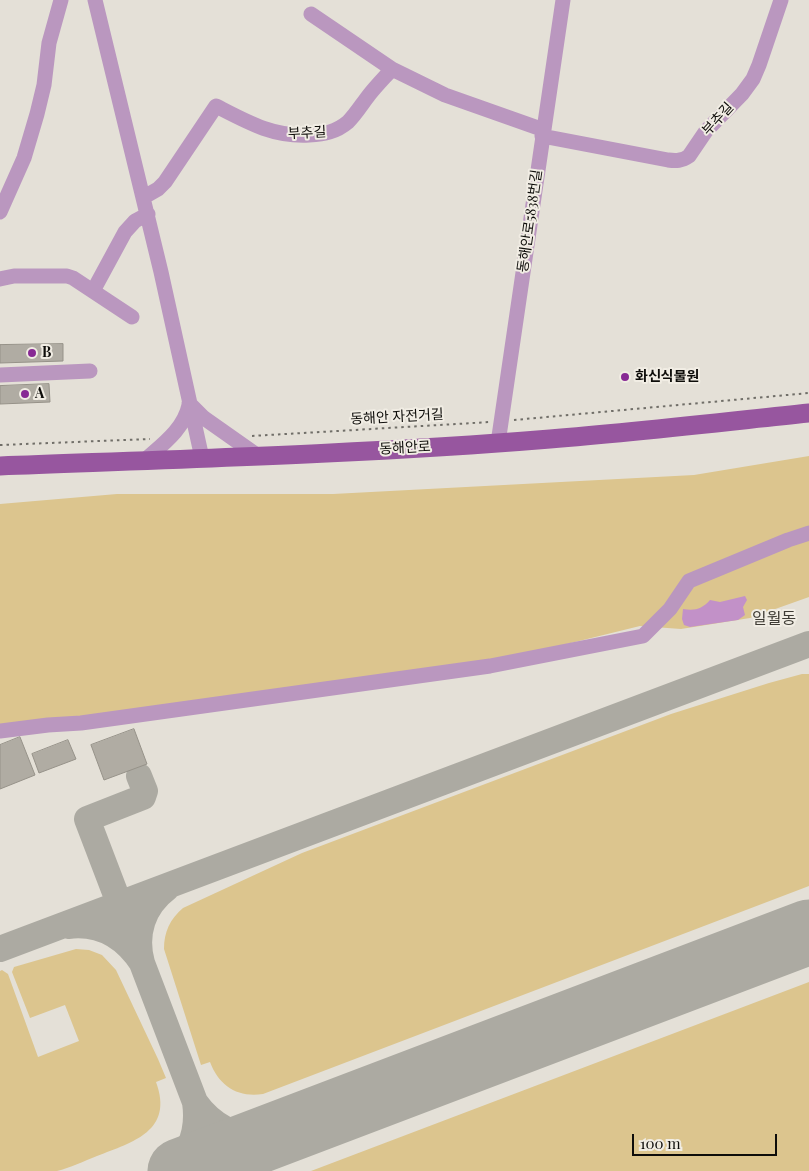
<!DOCTYPE html>
<meta charset="utf-8">
<style>
body{margin:0}
#map{position:relative;width:809px;height:1171px;overflow:hidden;background:#e4e0d7;font-family:"Playfair Display",serif}
canvas{display:block}
.scale{position:absolute;left:632px;top:1134px;width:145px;height:22px;box-sizing:border-box;border:2px solid #0e0d0a;border-top:0;padding-left:6px;font-size:15px;line-height:18px;white-space:nowrap;color:#0e0d0a;-webkit-text-stroke:4px #f1ede4;paint-order:stroke}
</style>
<div id="map">
<canvas width="809" height="1171"></canvas>
<div class="scale">100 m</div>
</div>
<script>
const c = document.querySelector('canvas').getContext('2d');
c.lineJoin = 'round';
function fillPath(path, color) {
  c.fillStyle = color;
  c.fill(path, 'evenodd');
}
function stroke(path, color, width, dash) {
  c.strokeStyle = color;
  c.lineWidth = width;
  c.lineCap = dash ? 'butt' : 'round';
  c.setLineDash(dash || []);
  c.stroke(path);
}
function write(font, color, halo, rows, align = 'center') {
  c.font = font + ' "Playfair Display","Noto Sans KR",serif';
  c.lineWidth = 4;
  c.setLineDash([]);
  c.textBaseline = 'middle';
  c.strokeStyle = halo;
  c.fillStyle = color;
  for (const [text, x, y, turn = 0] of rows) {
    c.save();
    c.translate(x, y);
    c.rotate((+turn || 0) * Math.PI / 180);
    c.textAlign = isNaN(turn) ? turn : align;
    if (halo) c.strokeText(text, 0, 0);
    c.fillText(text, 0, 0);
    c.restore();
  }
}
fillPath(new Path2D(`
 M809,456v141l-59,21 -69,11 -41,-3 -126,31 -514,72v-225l117,-10h216l361,-19z
 M802,674h7v212l-546,208c-25,4 -44,-8 -53,-32l-9,3 -37,-116c0,-17 6,-30 19,-41l119,-55 369,-139 98,-31z
 M76,949l13,1 13,5 14,15 42,89 8,19 -10,4c18,49 -23,60 -59,74 -13,5 -27,12 -40,15 -13,0 -42,0 -57,0v-200l2,-1 6,4 30,83 41,-16 -14,-36 -35,13 -18,-46 2,-5z
 M809,982v189h-498z`), '#dcc58e');
fillPath(new Path2D(`
 M745,596l2,4 -4,7 2,8 -7,5 -48,7 -6,-2 -2,-6 1,-10c12,2 19,0 27,-9l10,2z`), '#c291c8');
stroke(new Path2D(`
 M139,776l6,15 -2,6 -56,22 108,283c4,27 -4,51 -24,69
 M68,926c32,-4 57,11 74,37 -8,-29 1,-57 25,-75
 M0,949l809,-305
 M195,1102c17,24 40,36 70,37
 M241,1171l11,-20 13,-12`), '#acaaa2', 26);
stroke(new Path2D(`
 M180,1171l629,-239`), '#acaaa2', 65);
const building = new Path2D(`
 M63,344v17l-63,2v-18z
 M49,384l1,18 -50,2v-18z
 M134,729l13,35 -43,16 -13,-35z
 M20,737l15,38 -35,14v-44z
 M68,740l8,19 -37,14 -7,-19z`);
fillPath(building, '#b0aca3');
stroke(building, '#969289', 1);
stroke(new Path2D(`
 M514,420l295,-27
 M252,436l238,-14
 M0,445l150,-6`), '#706e68', 2, [2.5, 4]);
stroke(new Path2D(`
 M95,0l66,272 41,186
 M311,14l81,55
 M542,136l126,24c8,1 14,1 21,-4l17,-25 36,-37 11,-15 6,-14 22,-65
 M144,197l14,-8 7,-7 51,-76c31,16 57,31 93,29 16,-1 27,-3 39,-13 8,-8 14,-18 21,-27 7,-9 15,-17 23,-26l53,26 99,35
 M0,212l24,-54 13,-44 7,-29 5,-42 12,-43
 M0,279l14,-3h53l6,2 59,39
 M93,291l32,-59 10,-11 13,-7
 M0,375l90,-4
 M189,403l15,15 54,38
 M498,443l65,-443
 M145,460c18,-16 39,-31 44,-55
 M0,731l48,-6 33,-2 409,-57 153,-30 27,-27 19,-28 99,-41 21,-7`), '#ba97bf', 15);
stroke(new Path2D(`
 M0,466c183,-7 367,-12 550,-27 86,-7 173,-17 259,-26`), '#97569f', 19);
for (const [x, y, r, color] of [
 [32,353,5,"#872994"],
 [625,377,5,"#872994"],
 [25,394,5,"#872994"]
]) {
  const dot = new Path2D();
  dot.arc(x, y, r, 0, 2 * Math.PI);
  c.fillStyle = color;
  c.fill(dot);
  stroke(dot, '#f1ede4', 2);
}
write('14px', '#0e0d0a', '#f1ede4', [
 ["부추길",718,119,-48],
 ["부추길",307,133,-3],
 ["동해안로5838번길",530,221,-82],
 ["동해안 자전거길",397,417,-3],
 ["동해안로",405,448,-3]
]);
write('bold 14px', '#0e0d0a', '#f1ede4', [
 ["B",42,353],
 ["화신식물원",635,377],
 ["A",35,394]
], 'left');
write('16px', '#3f3c35', '#f1ede4', [
 ["일월동",774,619]
]);
</script>
